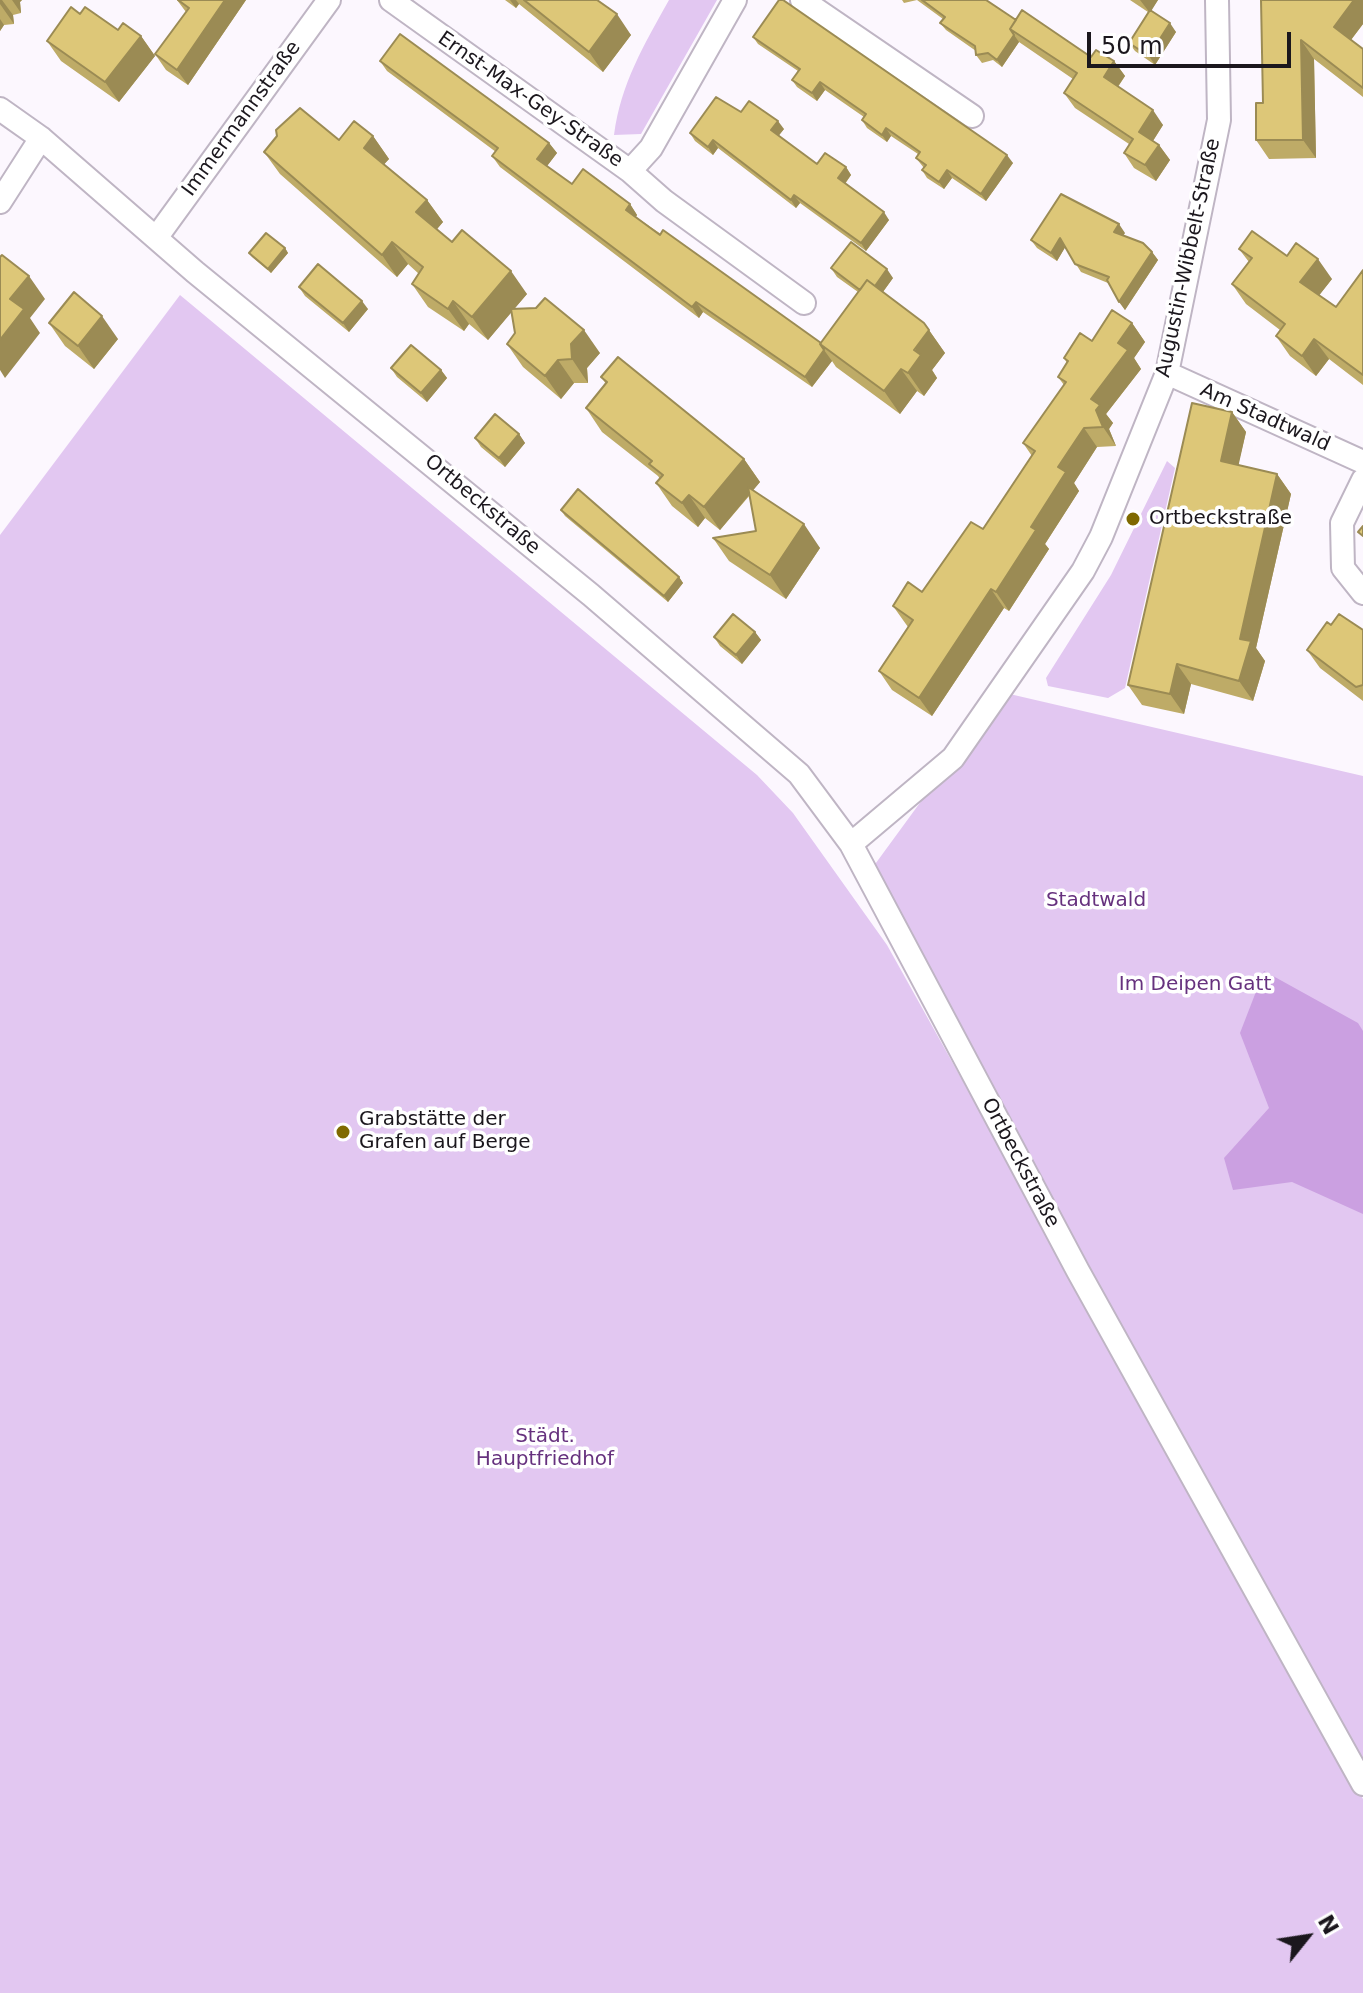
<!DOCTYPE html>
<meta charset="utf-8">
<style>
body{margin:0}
#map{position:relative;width:1363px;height:1993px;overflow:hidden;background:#fcf7fe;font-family:"DejaVu Sans",sans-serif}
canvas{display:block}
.north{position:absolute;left:1267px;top:1897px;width:80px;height:80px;-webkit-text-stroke:6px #fff;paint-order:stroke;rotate:60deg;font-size:22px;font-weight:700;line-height:32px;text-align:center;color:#1b171d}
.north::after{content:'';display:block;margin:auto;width:28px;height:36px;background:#1b171d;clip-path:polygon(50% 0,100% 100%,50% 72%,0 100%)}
.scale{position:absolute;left:1087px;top:32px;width:204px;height:36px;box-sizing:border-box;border:4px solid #1b171d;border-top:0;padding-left:10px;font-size:24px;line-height:28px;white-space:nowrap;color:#1b171d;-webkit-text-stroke:6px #fff;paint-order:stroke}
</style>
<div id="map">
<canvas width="1363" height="1993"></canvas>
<div class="north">N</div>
<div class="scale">50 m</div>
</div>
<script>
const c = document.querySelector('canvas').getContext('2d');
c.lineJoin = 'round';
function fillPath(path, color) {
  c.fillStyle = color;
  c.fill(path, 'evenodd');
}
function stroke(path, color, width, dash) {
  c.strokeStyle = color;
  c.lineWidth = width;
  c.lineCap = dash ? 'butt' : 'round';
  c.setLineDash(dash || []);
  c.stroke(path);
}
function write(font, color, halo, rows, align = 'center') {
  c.font = font + ' "DejaVu Sans",sans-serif';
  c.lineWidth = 7;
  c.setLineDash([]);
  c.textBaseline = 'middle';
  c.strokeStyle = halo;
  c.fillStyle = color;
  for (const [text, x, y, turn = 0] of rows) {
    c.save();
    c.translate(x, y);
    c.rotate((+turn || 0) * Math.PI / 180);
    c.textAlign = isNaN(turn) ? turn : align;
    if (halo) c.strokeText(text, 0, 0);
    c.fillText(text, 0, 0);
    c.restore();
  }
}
fillPath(new Path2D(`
 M669,0h48l-76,134 -27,1c7,-52 30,-90 55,-135z
 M180,295l577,480 36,38 94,132 476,854v194h-1363v-1458z
 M1167,461l8,7 -50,220 -17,10 -60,-12 -2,-8 65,-103z
 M1001,692l362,84v989l-277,-501 -213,-397z`), '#e2c7f1');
fillPath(new Path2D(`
 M1264,971l94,52 5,8v183l-71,-32 -59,8 -9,-32 45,-50 -29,-75z`), '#cba0e1');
const minor = new Path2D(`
 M391,0l239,171 21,-23 84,-148
 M802,0l170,116
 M0,109l41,29 154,134 396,323 208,179 52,70 227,427 285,513
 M630,171l34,30 140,102
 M0,202l41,-64
 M156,238l173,-238
 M1167,373l196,89
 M1363,480l-21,43 1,45 20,25
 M851,844l102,-86 130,-187 18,-34 66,-164 52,-253 -2,-120`);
stroke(minor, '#bfb5c4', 26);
stroke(minor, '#fff', 22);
fillPath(new Path2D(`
 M0,0h22l-2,2 1,11 -8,2 1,9 -10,1 -4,6z
 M177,0h69l-58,85 -22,-15 -11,-16 31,-42z
 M505,0h92l34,35 -28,37 -84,-68 -3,4z
 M902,0h84l30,20 75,37 23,4 11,15 -7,11 45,38 -10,16 6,4 11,15 -14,21 -22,-13 -10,-15 5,-9 -54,-36 -11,-15 9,-14 -54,-37 -17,25 -9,-7 -11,3 -6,-8v-4l-30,-21 -6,-7 3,-4 -26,-19 -13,3z
 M1130,0h28l-7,10 25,22 -21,33 -20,-14 -6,-8 19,-31z
 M1261,0h102v24l-12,16 12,9v48l-49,-38 2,99 -47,1 -13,-19 7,-37z
 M80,14l38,16 23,6 14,20 -36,46 -58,-41 -14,-20z
 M753,37l260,126 -27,38 -34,-23 -8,11 -17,-11 -5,-8 2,-2 -8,-10 2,-4 -27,-18 -4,6 -20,-14 -5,-8 2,-3 -39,-27 -8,11 -20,-14 -5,-7 6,-9 -40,-27z
 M380,61l169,82 8,10 -10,13 25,18 58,20 7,11 -1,2 185,126 37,-51 -21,-15 -6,-9 62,10 -10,14 41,31 21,30 -13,17 5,8 -13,18 -7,-5 -17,23 -64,-47 -4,-6 -20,26 -109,-75 -4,6 -199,-151 -8,-11 4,-4 -109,-81z
 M741,112l43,17 -6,7 39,28 29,3 5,8 -6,9 44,36 -23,31 -66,-48 -4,5 -78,-60 -5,7 -18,-14 -5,-8z
 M373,136l16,23 -5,5 43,36 16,22 -6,7 15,13 75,52 -13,15 86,44 -13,15 1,15h-14l-13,16 -38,-32 -16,-23 8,-11 -4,-21 -23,28 -19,-16 -5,7 -36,-24 -16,-23 7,-10 -11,-10 -11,13 -117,-103 -16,-22 75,-12z
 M1125,233l-2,2 29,17 6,8 -33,50 -17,-27 -27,-11 -16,-25 -8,14 -20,-13 -6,-8z
 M285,248l3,5 -17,20 -19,-16 -3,-4z
 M1239,249l48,7 45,23 -13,16 17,12 27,-37v115l-34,-26 -13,17 -26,-20 -14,-20 4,-6 -34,-26 -14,-20 17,-22z
 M299,287l69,22 -19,23 -44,-36z
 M49,323l69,16 -24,30 -29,-23z
 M1132,323l13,19 -11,16 7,11 -35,45 7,9 -4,6 7,17 -19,1 -23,36 5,8 -34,53 4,5 -40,62 -5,-3 -72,108 -40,-26 -13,-19 29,-44 -15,-21 29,-14 61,-63 49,-73 -9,-13 41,-58 -6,-8 9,-14 -3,-5 28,-17z
 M391,368l50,2 6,8 -20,24 -30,-25z
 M601,377l143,82 16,23 -7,8 67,58 -34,51 -57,-38 -16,-23 43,-7 -6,-36 -30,35 -15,-12 -7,9 -26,-21 -16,-23 4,-4 -2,-3 -56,-44 -16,-24 20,-24z
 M1232,412l14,20 -8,33 39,9 14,20 -35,154 9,13 -12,40 -62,-17 -7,30 -42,-9 -14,-20z
 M519,434l6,9 -20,24 -24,-20 -6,-9z
 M561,510l118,67 4,6 -15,19 -103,-86z
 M1331,625l32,5v71l-43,-33 -13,-18z
 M755,632l6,8 -19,24 -22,-18 -6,-9z`), '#beab67');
fillPath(new Path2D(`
 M0,0h2l11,15 1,9 -14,-20z
 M12,0h10l-2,2 1,11z
 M225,0h21l-58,85 -11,-15z
 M510,0h6l3,4 -3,4z
 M1140,0h18l-8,13z
 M1354,0h9v24l-16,21 -13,-18z
 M617,14l14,21 -28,37 -14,-20z
 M0,19l4,6 -4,6z
 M1170,23l6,9 -21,33 -6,-9z
 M1014,35l5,7 -17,25 -5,-7z
 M141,36l14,20 -36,46 -14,-20z
 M1301,40l13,19 2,99 -13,-18z
 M1114,61l11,15 -11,16 -10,-15z
 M820,82l5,8 -8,11 -5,-8z
 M1153,110l10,15 -14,22 -10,-15z
 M778,121l6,8 -7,9 -6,-8z
 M886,128l5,8 -4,6 -5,-7z
 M373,136l16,23 -10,11 -15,-22z
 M713,140l5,8 -5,7 -5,-8z
 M549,143l8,10 -13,17 -7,-11z
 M1159,145l11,15 -14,21 -11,-16z
 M1007,155l6,8 -27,38 -5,-7z
 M846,167l5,8 -8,11 -5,-8z
 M947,170l5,8 -8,11 -5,-7z
 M794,195l6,8 -4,5 -5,-8z
 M427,200l16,22 -11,13 -16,-23z
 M630,204l7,11 -4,6 -7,-11z
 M884,212l5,8 -23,31 -5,-8z
 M1119,224l6,9 -5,7 -6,-8z
 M1060,238l6,8 -9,15 -6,-8z
 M392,242l16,22 -11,13 -15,-22z
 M285,248l3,5 -17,20 -3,-4z
 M1152,252l6,8 -33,50 -6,-8z
 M1318,259l14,20 -18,23 -14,-20z
 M887,269l6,9 -19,26 -6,-9z
 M511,271l16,23 -39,46 -16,-23z
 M29,276l16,23 -15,19 10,15 -35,45 -5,-8v-30l10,-41z
 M362,301l6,8 -19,23 -6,-9z
 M453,301l16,23 -5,7 -16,-22z
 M696,302l7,10 -4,6 -7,-11z
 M102,316l16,23 -24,30 -16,-23z
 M924,323l21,30 -13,17 5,8 -13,18 -16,-23z
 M1132,323l13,19 -11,16 7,11 -35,45 7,9 -4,6 7,17 -13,-19 -12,-28 27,-56z
 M584,330l16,23 -13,15 1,15 -16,-24 -1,-15z
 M1314,339l15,20 -13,17 -14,-20z
 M824,350l8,11 -20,26 -7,-10z
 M558,360l16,23 -13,16 -16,-23z
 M901,369l16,22 -17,23 -16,-23z
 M441,370l6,8 -20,24 -6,-9z
 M1232,412l14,20 -11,49 -14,-20z
 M1084,428l13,19 -23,36 5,8 -34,53 4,5 -40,62 -13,-19 35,-65 27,-60z
 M519,434l6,9 -20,24 -6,-9z
 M744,459l16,23 -40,48 -16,-23z
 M1277,474l14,20 -35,154 9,13 -12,40 -14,-20 1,-42z
 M689,495l16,23 -7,9 -16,-24z
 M804,524l16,24 -34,51 -16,-24z
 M679,577l4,6 -15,19 -4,-6z
 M991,589l13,19 -72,108 -13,-18z
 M755,632l6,8 -19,24 -6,-9z
 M1177,664l14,20 -7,30 -14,-20z`), '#9b8b54');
const building = new Path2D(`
 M178,0h47l-48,70 -22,-16 34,-46z
 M524,0h73l20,14 -28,38z
 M779,0h4l224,155 -26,39 -34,-24 -8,12 -17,-12 4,-5 -10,-7 4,-6 -34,-24 -4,7 -20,-15 4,-6 -46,-32 -8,11 -20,-13 8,-11 -47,-32z
 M922,0h64l30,20 -6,9 4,6 -17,25 -9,-7 -12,2 -1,-9 -35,-23 5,-6z
 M1261,0h93l-20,27 29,22v39l-62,-48 2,100h-47v-37h7z
 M71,7l9,7 5,-7 33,23 5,-7 18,13 -36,46 -58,-41z
 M1022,10l69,47 5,-7 18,11 -10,16 49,33 -14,22 20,13 -14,20 -21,-12 9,-14 -69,-46 13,-20 -67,-44z
 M1150,10l20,13 -21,33 -20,-13z
 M400,34l149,109 -12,16 35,25 11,-15 47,35 -4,6 34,25 3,-5 158,113 -1,1 4,6 -19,27 -109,-75 -4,5 -200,-151 6,-8 -118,-87z
 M716,97l25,15 8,-11 29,20 -7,9 46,34 8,-11 21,14 -8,11 46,34 -23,31 -67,-48 -3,5 -78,-60 -5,7 -18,-14z
 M300,108l39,32 15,-19 19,15 -9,12 63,52 -11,12 36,30 10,-12 49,41 -39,46 -19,-16 -5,8 -36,-25 11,-17 -31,-25 -10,13 -118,-103 13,-16 -1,-6z
 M1061,194l58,30 -5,8 29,11 9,9 -33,50 -12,-22 2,-3 -34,-13 -15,-26 -9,15 -20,-13z
 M1252,231l35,25 9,-13 22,16 -18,23 36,25 27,-37v105l-49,-36 -12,17 -26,-20 9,-12 -53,-40 20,-26 -13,-9z
 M266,233l19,15 -17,21 -19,-16z
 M851,242l36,27 -12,17 -8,-6 -7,10 -29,-22z
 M2,255l27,21 -19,23 14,10 -24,31v-83z
 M318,264l44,37 -19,22 -44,-36z
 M867,280l57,43 5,7 -15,20 7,5 -13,18 -7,-4 -17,22 -64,-47z
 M74,292l28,24 -24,30 -29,-23z
 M545,298l39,32 -13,14 1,15 -14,1 -13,16 -38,-32 8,-11 -4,-24 25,-1z
 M1112,310l20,13 -14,20 10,7 -37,49 9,6 -4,5 7,17 -19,1 -26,39 8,5 -35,55 5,3 -40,62 -5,-3 -72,109 -40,-27 34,-51 -20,-14 15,-24 14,10 49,-70 12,7 52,-78 -12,-8 43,-61 -8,-5 10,-16 -4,-3 16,-25 12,8z
 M411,345l30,25 -20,23 -30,-25z
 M618,357l126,102 -40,48 -15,-12 -7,8 -26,-20 7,-8 -14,-11 3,-3 -66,-53 21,-26 -6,-5z
 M1192,403l40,9 -11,49 56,13 -37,165 11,2 -12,40 -62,-17 -7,30 -42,-9z
 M495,414l24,20 -20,24 -24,-20z
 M748,487l56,37 -34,51 -57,-37 43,-7z
 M578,489l101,88 -15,19 -103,-86z
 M1363,526v10l-5,-4z
 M733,614l22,18 -19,23 -22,-18z
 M1339,614l24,16v55l-7,2 -49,-37 20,-28 4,3z`);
fillPath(building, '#ddc778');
stroke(building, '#9b8b54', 2);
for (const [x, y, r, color] of [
 [1133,519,8,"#7f6900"],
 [343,1132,8,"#7f6900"]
]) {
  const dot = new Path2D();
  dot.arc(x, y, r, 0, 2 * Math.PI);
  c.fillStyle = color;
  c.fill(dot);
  stroke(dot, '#fff', 3);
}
write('20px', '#1b171d', '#fff', [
 ["Ernst-Max-Gey-Straße",530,100,35],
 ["Immermannstraße",242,119,-54],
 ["Augustin-Wibbelt-Straße",1189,258,-78],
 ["Am Stadtwald",1265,418,24],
 ["Ortbeckstraße",482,505,40],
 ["Ortbeckstraße",1020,1163,62]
]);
write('20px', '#1b171d', '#fff', [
 ["Ortbeckstraße",1149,519],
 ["Grabstätte der",359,1120],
 ["Grafen auf Berge",359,1143]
], 'left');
write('20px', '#66317e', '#fff', [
 ["Stadtwald",1096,901],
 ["Im Deipen Gatt",1195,985],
 ["Städt.",545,1437],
 ["Hauptfriedhof",545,1460]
]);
</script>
